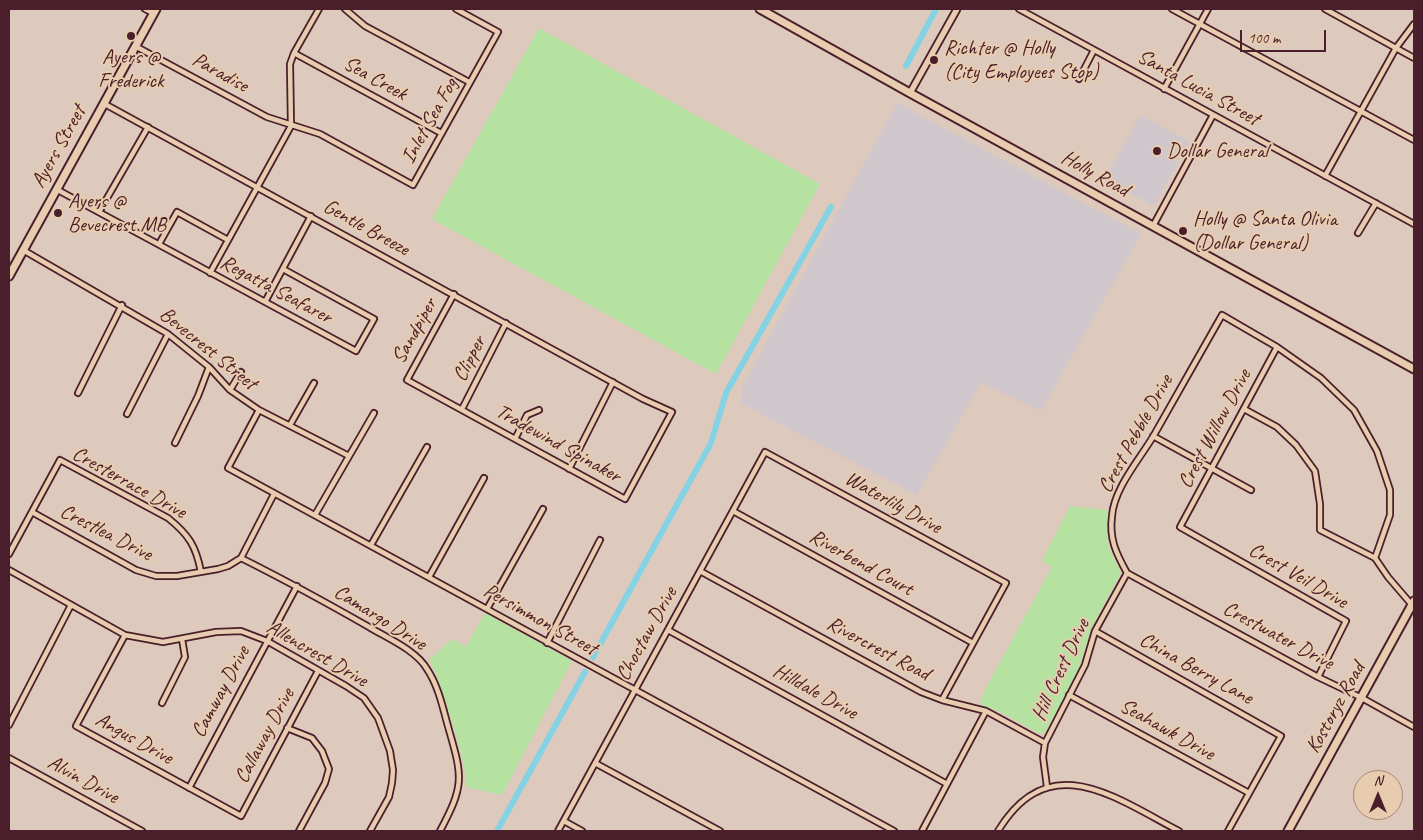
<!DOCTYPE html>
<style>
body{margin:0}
#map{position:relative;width:1423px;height:840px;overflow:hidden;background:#ddcabc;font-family:Caveat,sans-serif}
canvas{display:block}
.frame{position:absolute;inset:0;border:10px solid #4a1f2b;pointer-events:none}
.north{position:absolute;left:1353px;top:770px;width:50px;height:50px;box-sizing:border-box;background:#e8ccaf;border:1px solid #a9877a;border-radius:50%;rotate:0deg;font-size:14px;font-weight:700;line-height:20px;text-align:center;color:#4a1f2b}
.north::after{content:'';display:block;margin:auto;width:18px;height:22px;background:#4a1f2b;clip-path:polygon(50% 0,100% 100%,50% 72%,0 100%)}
.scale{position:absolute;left:1240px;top:30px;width:86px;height:22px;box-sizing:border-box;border:2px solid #4a1f2b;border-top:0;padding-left:6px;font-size:15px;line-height:18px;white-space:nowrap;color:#4a1f2b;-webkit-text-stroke:4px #e8ccaf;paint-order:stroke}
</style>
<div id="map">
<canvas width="1423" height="840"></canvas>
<div class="frame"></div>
<div class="north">N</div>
<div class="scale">100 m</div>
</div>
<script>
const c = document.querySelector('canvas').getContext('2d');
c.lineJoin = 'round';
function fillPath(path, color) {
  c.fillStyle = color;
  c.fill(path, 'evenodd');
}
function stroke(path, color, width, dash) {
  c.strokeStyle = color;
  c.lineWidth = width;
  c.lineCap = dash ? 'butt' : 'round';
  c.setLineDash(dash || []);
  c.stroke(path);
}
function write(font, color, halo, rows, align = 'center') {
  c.font = font + ' Caveat,sans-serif';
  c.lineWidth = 4;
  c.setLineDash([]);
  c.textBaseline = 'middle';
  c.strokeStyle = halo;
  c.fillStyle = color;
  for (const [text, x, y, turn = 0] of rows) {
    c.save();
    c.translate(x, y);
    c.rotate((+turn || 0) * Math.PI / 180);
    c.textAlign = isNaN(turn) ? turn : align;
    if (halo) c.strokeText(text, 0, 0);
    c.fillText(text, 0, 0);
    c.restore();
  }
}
fillPath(new Path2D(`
 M897,103l244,131 -100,177 -60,-28 -64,112 -175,-91 -1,-15z
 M1140,115l49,26 -35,65 -50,-26z`), '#d0c7cc');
fillPath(new Path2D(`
 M539,28l281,156 -104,190 -284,-155z
 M1070,506l37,4v28l2,10 12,25 -30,56 -13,42 -31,58 -3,4 -4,1 -42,-23 -18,-7 6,-16 66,-121 -10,-6z
 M485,613l87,48 -70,134 -36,-8c0,-22 -8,-43 -14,-65 -7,-21 -12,-42 -23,-62l23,-21 14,8z`), '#b5e2a1');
stroke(new Path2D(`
 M906,66l30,-57
 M593,657l118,-214 15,-50 105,-186
 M497,831l88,-159`), '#85d2e5', 6);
const minor = new Path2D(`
 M145,9l8,4
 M345,9l20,17 104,56
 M1019,9l395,215
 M1172,9l242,131
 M1325,9l89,49
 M135,46l132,71 53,17 93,51 85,-153 -42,-23
 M294,53l147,80
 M1079,79l15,-29
 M1164,89l44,-80
 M103,103l540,296 29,13 -47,87 -218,-119 47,-86
 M1325,176l71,-128 18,-24
 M56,189l300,162 18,-32 -91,-50
 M99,212l49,-85
 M1153,226l60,-111
 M1358,233l18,-30
 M159,244l18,-32 51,28
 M23,250l145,84 41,33 21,23 29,20 90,46
 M210,273l81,-147 -1,-62 4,-11 25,-44
 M265,302l46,-86
 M1277,347l-97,180 166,94 -28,56
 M230,390l11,-18
 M78,393l44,-88
 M462,409l44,-86
 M1244,409l33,18 19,18 19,26 5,33v26l55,28 13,19 24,28
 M259,410l-31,58 666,363
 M127,414l41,-80
 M290,425l24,-42
 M1153,436l98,54
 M515,439l12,-24 12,-5
 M175,443l23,-47 11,-29
 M569,469l44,-87
 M733,511l240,132
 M32,512l104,58 20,6h21l41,-7 10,-3 13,-8 33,-64
 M315,515l59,-102
 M371,545l56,-98
 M9,554l51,-94 108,58c21,17 28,28 33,54
 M241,558c44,22 86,45 128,69 18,11 47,23 58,42 12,18 16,40 22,61 14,48 15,56 -9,101
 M9,570l116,65 38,7 53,-10 25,-1 26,10 79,45 18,12 14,20 12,33 3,19 -1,13 -3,14 -19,34
 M700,571l221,121 21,8 44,11 59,32
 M1127,573c-11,-20 -18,-34 -15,-57 2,-28 28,-57 42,-81 23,-40 45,-80 68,-120l55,32 44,31 33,32 23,41 13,39v25l-15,43
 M1127,573l191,104 44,21 52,29
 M429,577l55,-99
 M487,609l56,-100
 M668,630l279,154
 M1095,631l186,105 -53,95
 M125,635l-49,91 165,90 77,-145
 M547,643l53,-103
 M1069,695l180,98
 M162,703l23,-46 -3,-18
 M9,725l62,-120
 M287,728l25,10 10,13 7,18 -4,14 -26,48
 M9,758l133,73
 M595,763l125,68
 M1047,787l-4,-30 2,-14 40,-78 10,-34 32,-58
 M189,788l108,-202
 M564,821l18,10
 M558,831l207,-379 241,131 -64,117
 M922,831l64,-120
 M998,831c51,-84 116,-34 181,0`);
const tertiary = new Path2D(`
 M910,93l47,-84`);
const secondary = new Path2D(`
 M760,9l150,84 504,276
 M9,276l147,-267
 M1288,831l126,-230`);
stroke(minor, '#4a1f2b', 8);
stroke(tertiary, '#4a1f2b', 9);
stroke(secondary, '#4a1f2b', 11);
stroke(minor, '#e8ccaf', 4.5);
stroke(tertiary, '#e8ccaf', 5.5);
stroke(secondary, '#e8ccaf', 7);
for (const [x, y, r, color] of [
 [131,36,5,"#4a1f2b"],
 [934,60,5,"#4a1f2b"],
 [1157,151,5,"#4a1f2b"],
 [58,213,5,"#4a1f2b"],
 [1183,231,5,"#4a1f2b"]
]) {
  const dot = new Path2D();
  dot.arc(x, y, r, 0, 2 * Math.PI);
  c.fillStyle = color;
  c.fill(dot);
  stroke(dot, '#e8ccaf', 2);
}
write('21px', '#4a1f2b', '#e8ccaf', [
 ["Richter @ Holly",944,48],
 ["(City Employees Stop)",944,72],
 ["Ayers @",131,57,"center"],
 ["Frederick",131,81,"center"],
 ["Dollar General",1167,151],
 ["Ayers @",68,201],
 ["Bevecrest MB",68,225],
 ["Holly @ Santa Olivia",1193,219],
 ["(Dollar General)",1193,243]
], 'left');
write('21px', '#4a1f2b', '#e8ccaf', [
 ["Paradise",220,73,29],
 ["Sea Creek",375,79,29],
 ["Santa Lucia Street",1198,88,29],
 ["Inlet Sea Fog",430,121,-61],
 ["Ayers Street",59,147,-61],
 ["Holly Road",1095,174,29],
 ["Gentle Breeze",366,228,29],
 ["Regatta Seafarer",276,290,28],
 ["Sandpiper",415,331,-61],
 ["Bevecrest Street",208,349,39],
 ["Clipper",470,359,-63],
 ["Crest Willow Drive",1215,429,-62],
 ["Crest Pebble Drive",1136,434,-61],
 ["Tradewind Spinaker",558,444,29],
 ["Cresterrace Drive",129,483,29],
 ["Waterlily Drive",893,503,29],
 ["Crestlea Drive",106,533,27],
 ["Riverbend Court",861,563,29],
 ["Crest Veil Drive",1298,576,30],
 ["Camargo Drive",380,618,32],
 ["Persimmon Street",540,620,29],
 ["Choctaw Drive",647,634,-61],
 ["Crestwater Drive",1278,636,28],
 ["Rivercrest Road",878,649,28],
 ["Allencrest Drive",317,654,30],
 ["China Berry Lane",1196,669,29],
 ["Hill Crest Drive",1061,670,-65],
 ["Camway Drive",221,692,-62],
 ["Hilldale Drive",815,692,29],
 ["Kostoryz Road",1336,708,-61],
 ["Seahawk Drive",1167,730,29],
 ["Callaway Drive",265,736,-62],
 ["Angus Drive",134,739,29],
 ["Alvin Drive",83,780,29]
]);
</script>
